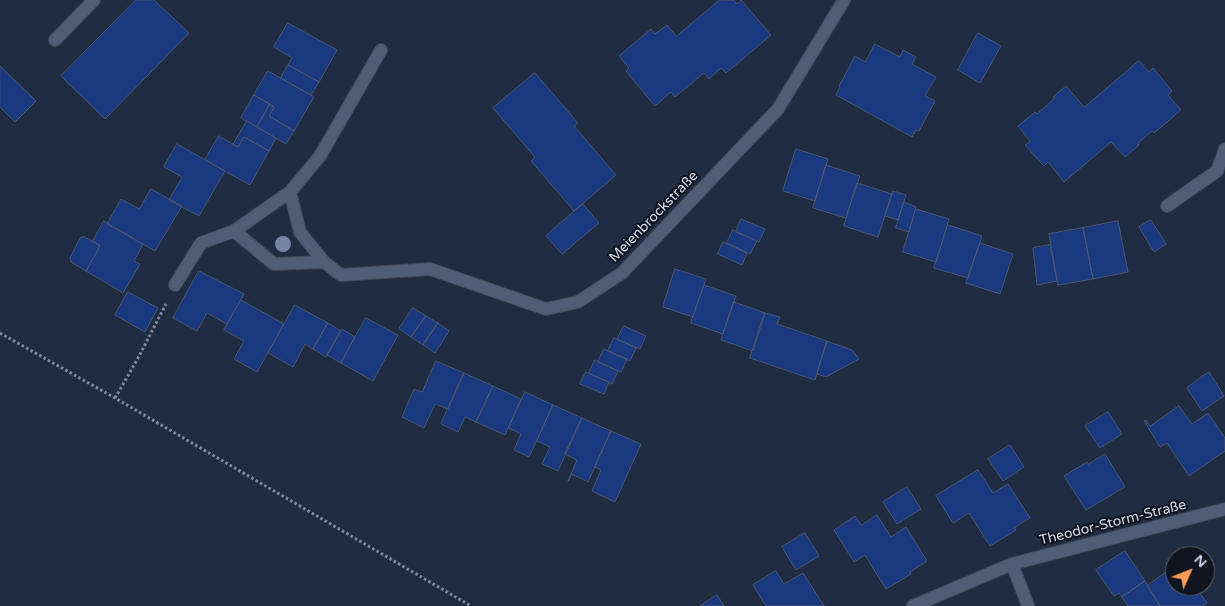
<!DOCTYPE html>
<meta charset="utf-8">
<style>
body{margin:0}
#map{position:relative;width:1225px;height:606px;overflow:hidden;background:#202c42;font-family:"Varela Round",sans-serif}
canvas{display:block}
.north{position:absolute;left:1165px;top:546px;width:50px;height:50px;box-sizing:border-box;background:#0f141f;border:1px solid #5e6471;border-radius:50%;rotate:46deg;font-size:14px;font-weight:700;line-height:20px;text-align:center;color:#d4dceb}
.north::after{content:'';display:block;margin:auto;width:18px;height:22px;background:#fe9c58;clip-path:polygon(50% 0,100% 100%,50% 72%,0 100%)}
</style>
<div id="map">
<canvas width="1225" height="606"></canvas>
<div class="north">N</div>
</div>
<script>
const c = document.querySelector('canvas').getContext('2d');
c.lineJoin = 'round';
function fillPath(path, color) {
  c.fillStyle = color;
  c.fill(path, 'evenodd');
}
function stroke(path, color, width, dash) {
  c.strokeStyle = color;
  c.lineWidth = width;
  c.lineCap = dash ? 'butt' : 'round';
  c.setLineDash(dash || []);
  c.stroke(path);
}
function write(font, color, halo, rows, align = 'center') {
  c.font = font + ' "Varela Round",sans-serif';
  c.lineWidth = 4;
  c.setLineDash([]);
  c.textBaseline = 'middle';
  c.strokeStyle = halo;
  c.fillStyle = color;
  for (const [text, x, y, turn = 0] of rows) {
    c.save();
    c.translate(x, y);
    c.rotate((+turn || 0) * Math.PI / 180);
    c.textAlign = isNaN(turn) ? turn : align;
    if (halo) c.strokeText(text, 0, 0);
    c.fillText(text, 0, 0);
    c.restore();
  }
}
const building = new Path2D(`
 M136,0h18l35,33 -84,86 -44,-43z
 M720,0h14l3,4 4,-4 30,35 -45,38 -5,-5 -12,11 -5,-6 -29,24 -4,-5 -16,14 -29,-35 3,-3 -10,-12 32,-27 4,5 12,-9 9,11z
 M288,23l49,27 -18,32 -31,-17 4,-7 -18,-11z
 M978,33l23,13 -21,37 -22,-13z
 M875,44l25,13 3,-7 13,7 -4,7 24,13 -11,19 10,5 -16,30 -3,-1 -4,7 -76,-42 4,-8 -1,-1 16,-30 10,6z
 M1139,61l10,11 4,-4 19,23 -4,4 13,15 -27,23 -2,-2 -15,13 2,1 -14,12 -14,-15 -47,40 -16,-20 -4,4 -19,-21 5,-4 -12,-15 17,-14 2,2 18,-16 -2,-1 13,-11 18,21z
 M288,65l31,17 -8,13 -30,-17z
 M0,66l36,35 -21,21 -15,-15z
 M268,71l46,26 -20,34 -25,-15 5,-9 -20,-12z
 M535,73l43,50 -4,3 42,49 -42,36 -43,-50 4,-4 -42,-49z
 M254,95l16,9 -13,23 -16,-9z
 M270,104l4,3 -5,9 25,15 -8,13 -29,-17z
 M247,121l29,17 -7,13 -25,-14 -6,10 -5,-2z
 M219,136l19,11 6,-10 25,14 -19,34 -45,-25z
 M177,144l48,27 -26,45 -30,-16 13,-23 -18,-10z
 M796,149l32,10 -13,42 -32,-10z
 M826,165l34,11 -14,42 -33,-10z
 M857,183l35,11 -14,43 -34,-11z
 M151,189l31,17 -27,45 -48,-27 14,-25 18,10z
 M893,191l13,4 -8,25 -13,-4z
 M904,202l12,5 -7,25 -13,-4z
 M583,204l16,19 -37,31 -16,-18z
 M916,209l33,10 -13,43 -33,-10z
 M741,219l24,10 -6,13 -23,-10z
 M1151,220l15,24 -12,8 -15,-25z
 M104,221l39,23 -9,17 6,3 -17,29 -37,-22 14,-25 -7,-5z
 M1118,221l10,51 -35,7 -10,-51z
 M948,225l34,11 -14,42 -34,-10z
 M1083,228l10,51 -35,6 -9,-51z
 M733,230l24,11 -7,13 -23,-11z
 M85,237l15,9 -14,25 -15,-9 -1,-4 10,-20z
 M723,242l24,11 -5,12 -24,-11z
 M980,243l33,11 -13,40 -34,-11z
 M1050,245l7,36 -20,4 -4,-37z
 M675,269l31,10 -13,38 -30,-10z
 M199,271l45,23 -17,30 -20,-11 -10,18 -24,-13z
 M704,285l32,11 -13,38 -32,-11z
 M128,292l30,16 -13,24 -30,-17z
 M241,300l43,24 -27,48 -23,-13 10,-18 -20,-11z
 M734,302l31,11 -12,38 -32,-11z
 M295,305l33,18 -15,26 -8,-5 -12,23 -25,-14z
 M413,308l13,8 -15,21 -12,-8z
 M765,313l15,4 -3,7 50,17 -12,39 -65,-22z
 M426,316l12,7 -15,22 -12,-8z
 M366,318l32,17 -25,46 -32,-18z
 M328,323l13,8 -15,26 -13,-8z
 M438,323l11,8 -14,22 -12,-8z
 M624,326l22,10 -6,13 -23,-10z
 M342,329l13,8 -14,26 -14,-8z
 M614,338l22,10 -6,13 -22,-10z
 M827,341l25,9 7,9 -33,18 -9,-3z
 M604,349l23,10 -6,13 -23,-10z
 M595,360l23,11 -6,13 -23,-11z
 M436,361l28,12 -16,36 -13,-5 -11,24 -22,-11 12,-28 8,3z
 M586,372l23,10 -5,12 -24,-10z
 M1209,372l15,24 -22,15 -15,-23z
 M464,373l29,13 -17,36 -11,-5 -7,15 -17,-8z
 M493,386l28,13 -16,36 -29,-13z
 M525,392l28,13 -24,52 -15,-7 7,-16 -12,-6z
 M553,405l29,13 -24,53 -16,-7 8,-17 -13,-6z
 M1179,406l13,18 16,-11 17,25v13l-36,25 -22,-33 -7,4 -16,-26 2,-1 4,6z
 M1108,412l14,22 -22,14 -15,-22z
 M582,418l29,13 -23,51 -16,-8 -4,7 9,-21 -12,-6z
 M611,431l30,13 -26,58 -23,-11 9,-21 -6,-3z
 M1010,445l14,22 -21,14 -15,-22z
 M1105,454l20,33 -39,23 -22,-34 23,-14 1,2z
 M978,470l15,23 15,-9 22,34 -16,10 2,2 -26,16 -21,-33 -16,10 -17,-27z
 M907,487l14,22 -24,15 -14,-22z
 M877,515l14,22 15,-10 21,34 -17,11 1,2 -25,15 -21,-34 -11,7 -20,-32 21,-14 6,9z
 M805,533l14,23 -23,14 -14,-23z
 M1125,551l20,30 -23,16 -3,-4 -5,3 -18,-26z
 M1175,566v20h20l12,17 -5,3h-42l-13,-20z
 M776,571l8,13 19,-11 21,33h-58l-13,-21z
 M1145,581l15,25h-32l-6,-9z
 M717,595l7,11h-24z`);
fillPath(building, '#1a397f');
stroke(building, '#4a5770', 1);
const minor = new Path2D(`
 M55,40l39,-40
 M290,192l10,40 24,30 17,13 89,-6 116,40 32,-7 44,-29 156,-164 66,-109
 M1167,206l50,-35 8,-22
 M234,231l40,33 50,-2
 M175,285l26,-42 33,-12 56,-39 30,-36 61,-106
 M1012,564l16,42
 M913,606l99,-42 213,-55`);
stroke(minor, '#3f485b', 14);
stroke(new Path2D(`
 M0,333l115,65 356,208
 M115,398l22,-38 29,-56`), '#828c9e', 3, [2.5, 2.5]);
stroke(minor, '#505d76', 12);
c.fillStyle = '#7384a4';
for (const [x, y] of [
 [283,244]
]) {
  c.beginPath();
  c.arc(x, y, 8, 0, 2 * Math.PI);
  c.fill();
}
write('14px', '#d4dceb', '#0f141f', [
 ["Meienbrockstraße",654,217,-46],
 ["Theodor-Storm-Straße",1113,523,-14]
]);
</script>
